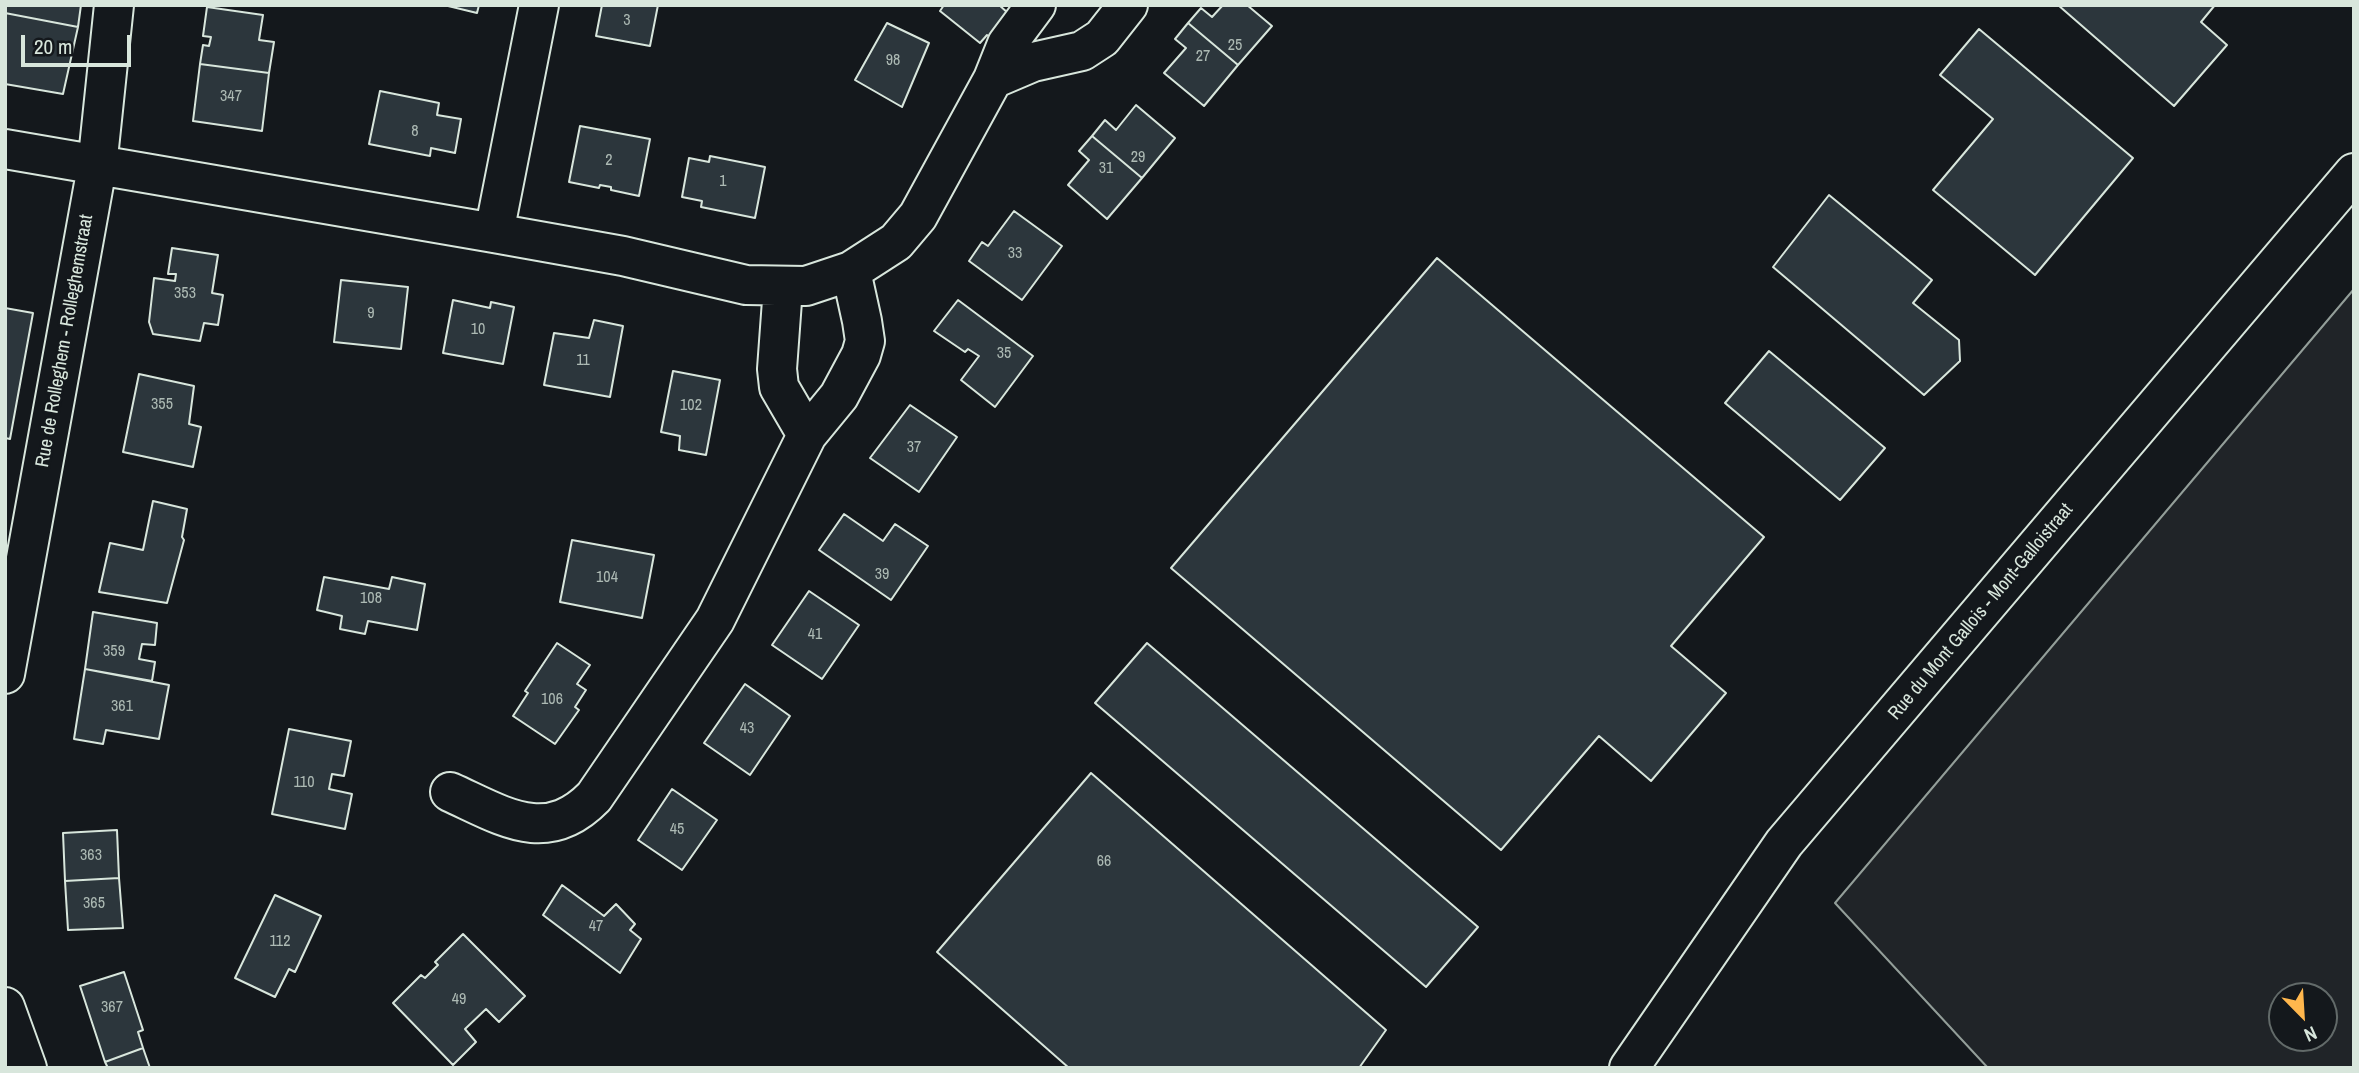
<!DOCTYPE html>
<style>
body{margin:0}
#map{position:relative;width:2359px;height:1073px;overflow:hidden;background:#14181c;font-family:"Archivo Narrow",sans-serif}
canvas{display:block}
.frame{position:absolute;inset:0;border:7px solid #d8e6dc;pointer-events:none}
.north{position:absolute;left:2268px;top:982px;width:70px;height:70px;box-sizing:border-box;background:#14181c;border:2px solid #626a69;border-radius:50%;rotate:156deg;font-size:19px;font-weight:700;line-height:28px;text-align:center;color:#d8e6dc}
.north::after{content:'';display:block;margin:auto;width:24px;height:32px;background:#ffb74d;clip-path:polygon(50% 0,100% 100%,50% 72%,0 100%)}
.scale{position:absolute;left:21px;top:35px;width:110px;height:32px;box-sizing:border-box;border:4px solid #d8e6dc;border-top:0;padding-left:9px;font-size:21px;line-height:24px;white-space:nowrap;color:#d8e6dc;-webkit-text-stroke:5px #14181c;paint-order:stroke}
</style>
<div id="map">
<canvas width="2359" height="1073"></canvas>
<div class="frame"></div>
<div class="north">N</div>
<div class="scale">20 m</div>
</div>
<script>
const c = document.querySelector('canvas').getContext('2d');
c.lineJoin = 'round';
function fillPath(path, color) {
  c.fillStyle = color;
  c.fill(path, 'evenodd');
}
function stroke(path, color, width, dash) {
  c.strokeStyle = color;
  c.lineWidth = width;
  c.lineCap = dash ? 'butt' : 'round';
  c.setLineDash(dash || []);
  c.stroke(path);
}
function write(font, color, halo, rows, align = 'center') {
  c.font = font + ' "Archivo Narrow",sans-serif';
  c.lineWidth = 5;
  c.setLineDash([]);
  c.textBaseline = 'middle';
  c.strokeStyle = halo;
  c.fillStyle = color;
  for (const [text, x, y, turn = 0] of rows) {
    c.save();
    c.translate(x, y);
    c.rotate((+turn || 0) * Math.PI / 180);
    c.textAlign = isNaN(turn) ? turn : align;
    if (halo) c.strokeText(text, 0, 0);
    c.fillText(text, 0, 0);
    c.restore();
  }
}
const green = new Path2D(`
 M2354,289v779h-366l-153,-165zM2282,996h42v42h-42z`);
fillPath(green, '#202428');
stroke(green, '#939e99', 2);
const building = new Path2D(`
 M5,5h76l-3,22 -73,-14z
 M444,5h35l-2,8z
 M602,5h56l-8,41 -54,-10z
 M944,5h55l9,8 -18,24 -3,-2 -7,8 -40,-32z
 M1223,5h24l25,21 -34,39 -50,-42 13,-15 11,9z
 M2058,5h157l-14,17 26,23 -53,61z
 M207,7l56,8 -4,25 15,2 -5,31 -69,-9 3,-19 6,1 2,-9 -8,-1z
 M5,13l73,14 -15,67 -58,-10z
 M887,23l42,20 -27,64 -47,-27z
 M1188,23l50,42 -34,41 -40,-33 22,-25 -11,-9z
 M1979,29l154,129 -98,117 -102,-85 60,-71 -53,-44z
 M200,64l69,9 -7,58 -69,-10z
 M380,91l59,12 -2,12 24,4 -6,34 -24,-5 -1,8 -61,-12z
 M1136,105l39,33 -33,40 -50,-42 13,-16 11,10z
 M580,126l70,13 -11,57 -28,-6v-3l-11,-2 -1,3 -30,-6z
 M1092,136l50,42 -35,41 -39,-34 21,-25 -10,-9z
 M710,156l55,11 -10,51 -54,-11 1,-6 -20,-4 7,-39 20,4z
 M1829,195l103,85 -19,23 46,37 1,21 -36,34 -151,-128z
 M1014,211l48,35 -40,54 -53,-39 13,-19 6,4z
 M172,248l46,7 -6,38 11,2 -5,30 -14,-2 -4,18 -47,-7 -4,-12 5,-44 21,3 1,-7h-8z
 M1437,258l327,279 -93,109 55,47 -75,88 -52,-45 -98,114 -330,-282z
 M341,280l67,7 -7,62 -67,-7z
 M453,300l37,8 1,-6 23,5 -11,57 -60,-11z
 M958,300l75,56 -38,51 -34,-27 18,-24 -11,-7 -3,3 -31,-21z
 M5,308l28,5 -23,126 -5,-1z
 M594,320l29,6 -13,71 -66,-12 10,-52 35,5z
 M1769,351l116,97 -45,52 -115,-97z
 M673,371l47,9 -14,75 -27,-5 1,-14 -19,-4z
 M139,374l55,12 -5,38 12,3 -8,40 -70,-15z
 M910,405l47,32 -38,55 -49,-34z
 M153,501l34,8 -5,28 2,3 -17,63 -68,-11 11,-49 33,7z
 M844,514l39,27 12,-17 33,22 -37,54 -72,-50z
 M572,540l82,15 -12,63 -82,-16z
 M324,577l65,12 3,-12 33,7 -8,46 -49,-9 -3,13 -25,-5 2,-13 -25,-6z
 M809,591l50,34 -37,54 -50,-34z
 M93,612l64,11 -2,22 -13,-1 -3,15 16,3 -3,19 -67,-12z
 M557,643l33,22 -13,19 9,6 -11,17 4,3 -24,34 -42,-28 15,-23 -3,-2z
 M1147,643l331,284 -52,60 -331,-284z
 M85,669l84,16 -10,54 -53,-9 -3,14 -29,-5z
 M745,684l45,32 -40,59 -46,-32z
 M289,729l62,12 -7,35 -12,-2 -3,15 23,5 -7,35 -73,-15z
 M1091,773l295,257 -27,38h-290l-132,-116z
 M672,789l45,31 -35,50 -44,-30z
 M117,830l2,48 -54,3 -2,-48z
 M119,878l4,50 -55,2 -3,-49z
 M562,885l42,31 12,-12 19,20 -5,6 11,9 -21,34 -77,-58z
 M275,895l46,21 -26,56 -6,-3 -14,28 -40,-19z
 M463,934l62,62 -26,26 -13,-13 -21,20 11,13 -23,23 -60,-62 28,-28 4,3 13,-13 -3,-3z
 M124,972l19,58 -5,2 5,16 -38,14 -25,-76z
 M143,1048l7,20h-42l-3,-6z`);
fillPath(building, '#2c363c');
stroke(building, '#d8e6dc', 2);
const minor = new Path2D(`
 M993,79l40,-17 49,-11 20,-13 26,-33
 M5,149l489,84 129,23 123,29 60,1 45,-15 45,-29 22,-26 75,-137 14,-35 29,-39
 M494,233l45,-228
 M783,287l-6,82 2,18 28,48
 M5,674l92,-507 17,-162
 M450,792c53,24 96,54 144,5l121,-177 92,-185 32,-39 22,-41 4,-14 -3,-20 -11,-50
 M5,1007l22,61
 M1629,1068l155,-225 570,-670`);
stroke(minor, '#d8e6dc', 42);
stroke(minor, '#14181c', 38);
write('16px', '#adbab4', null, [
 ["3",627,21],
 ["25",1235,46],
 ["27",1203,57],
 ["98",893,61],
 ["347",231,97],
 ["8",415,132],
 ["29",1138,158],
 ["2",609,161],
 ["31",1106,169],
 ["1",723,182],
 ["33",1015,254],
 ["353",185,294],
 ["9",371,314],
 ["10",478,330],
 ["35",1004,354],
 ["11",583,361],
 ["355",162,405],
 ["102",691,406],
 ["37",914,448],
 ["39",882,575],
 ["104",607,578],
 ["108",371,599],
 ["41",815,635],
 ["359",114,652],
 ["106",552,700],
 ["361",122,707],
 ["43",747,729],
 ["110",304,783],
 ["45",677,830],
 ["363",91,856],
 ["66",1104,862],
 ["365",94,904],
 ["47",596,927],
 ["112",280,942],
 ["49",459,1000],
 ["367",112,1008]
]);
write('19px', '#d8e6dc', '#14181c', [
 ["Rue de Rolleghem - Rolleghemstraat",65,341,-80],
 ["Rue du Mont Gallois - Mont-Galloistraat",1981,612,-50]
]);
</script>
